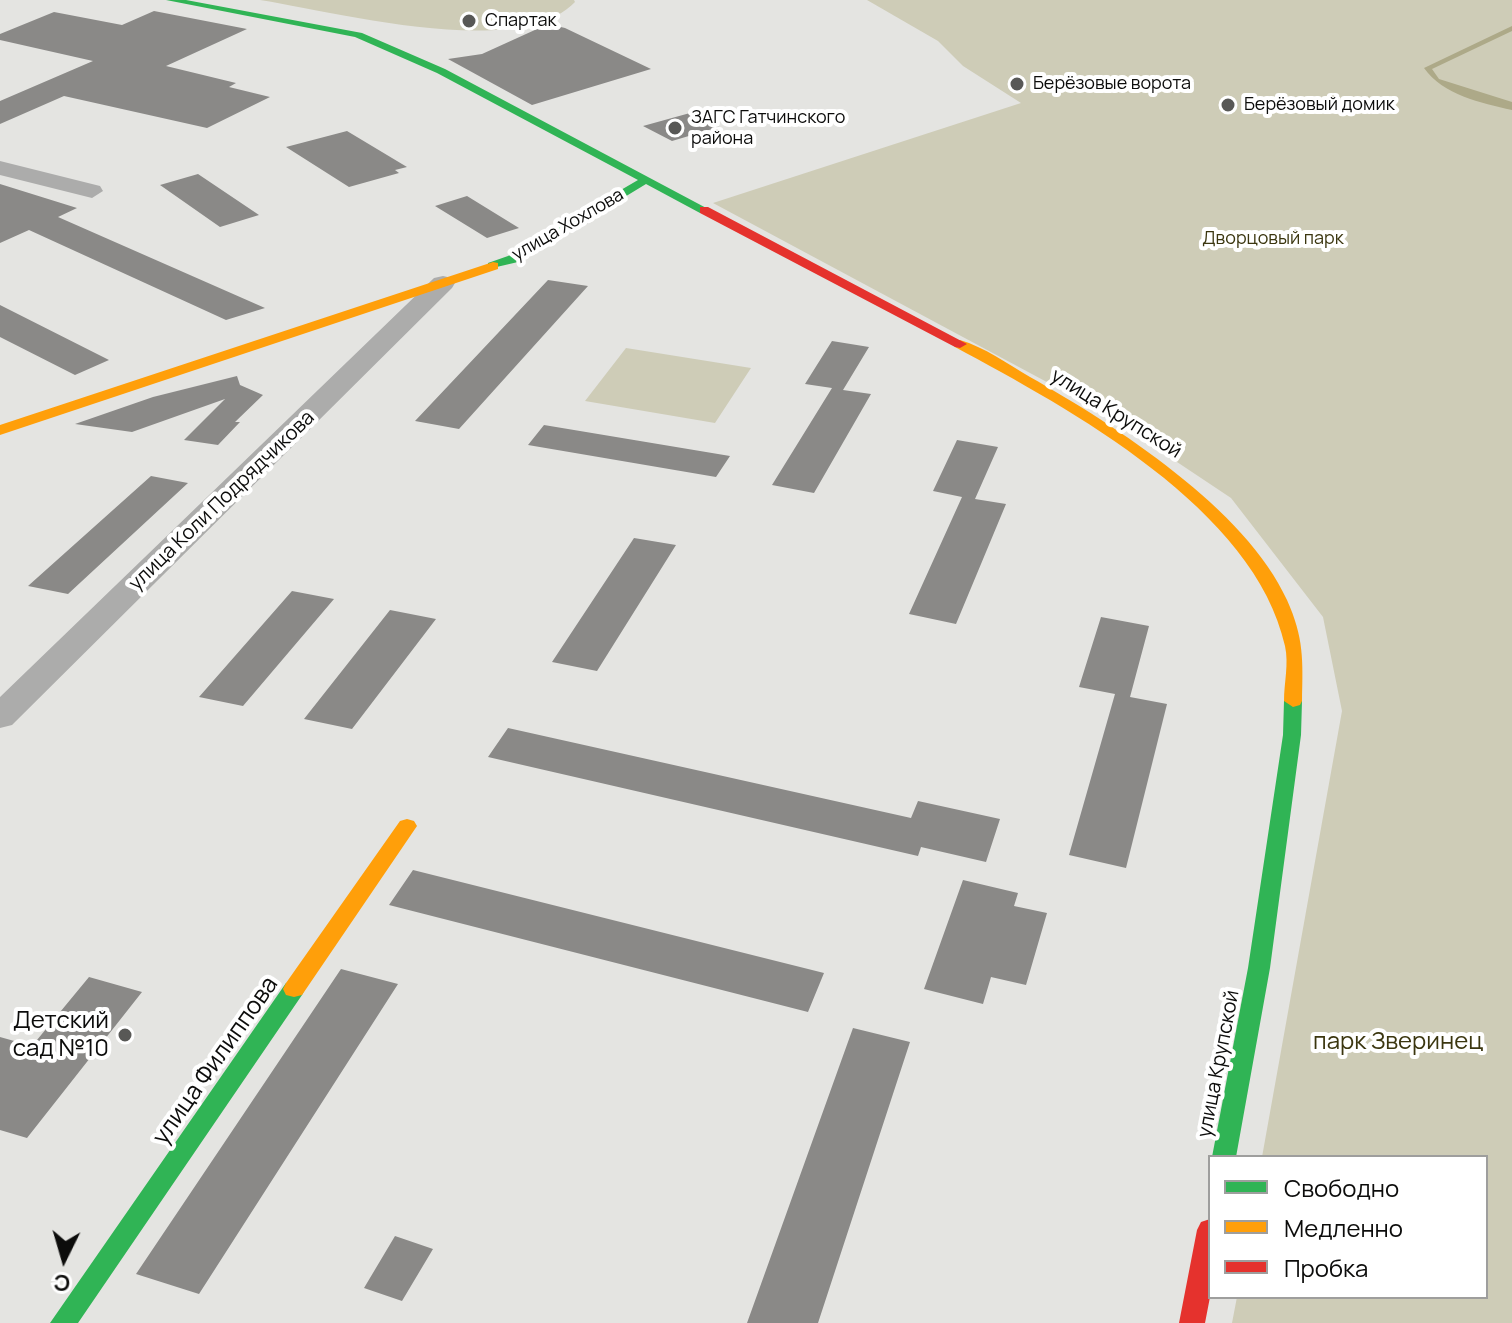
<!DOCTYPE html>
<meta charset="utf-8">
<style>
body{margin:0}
#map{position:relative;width:1512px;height:1323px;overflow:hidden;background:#e4e4e1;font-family:Manrope,sans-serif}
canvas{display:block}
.legend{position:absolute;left:1208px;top:1155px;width:280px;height:144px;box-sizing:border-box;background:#fff;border:2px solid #9e9e9d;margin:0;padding:10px 14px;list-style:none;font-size:24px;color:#0c0c0b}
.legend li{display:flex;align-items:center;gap:16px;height:40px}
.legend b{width:40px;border:2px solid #9e9e9d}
.north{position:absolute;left:24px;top:1219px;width:80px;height:80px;-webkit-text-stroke:6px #fff;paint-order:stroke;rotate:185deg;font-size:22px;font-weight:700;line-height:32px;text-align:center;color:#0c0c0b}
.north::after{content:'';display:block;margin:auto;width:28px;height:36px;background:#0c0c0b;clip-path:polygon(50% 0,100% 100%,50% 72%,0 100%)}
</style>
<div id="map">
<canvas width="1512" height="1323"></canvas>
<ul class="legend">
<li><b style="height:10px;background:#30b455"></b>Свободно</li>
<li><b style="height:10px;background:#ff9f0a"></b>Медленно</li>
<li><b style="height:10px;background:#e5322d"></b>Пробка</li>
</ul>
<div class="north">С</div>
</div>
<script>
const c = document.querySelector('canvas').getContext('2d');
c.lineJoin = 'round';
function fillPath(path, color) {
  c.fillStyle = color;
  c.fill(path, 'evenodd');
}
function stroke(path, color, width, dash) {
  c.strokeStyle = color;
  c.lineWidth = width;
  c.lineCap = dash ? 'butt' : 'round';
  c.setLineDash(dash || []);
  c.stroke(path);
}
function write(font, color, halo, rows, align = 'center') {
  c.font = font + ' Manrope,sans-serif';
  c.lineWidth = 8;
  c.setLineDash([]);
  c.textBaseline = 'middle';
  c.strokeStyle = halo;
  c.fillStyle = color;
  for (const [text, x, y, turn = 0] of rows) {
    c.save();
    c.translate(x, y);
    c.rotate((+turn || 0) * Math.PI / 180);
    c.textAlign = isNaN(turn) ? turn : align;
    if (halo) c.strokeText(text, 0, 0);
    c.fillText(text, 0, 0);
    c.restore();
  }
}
fillPath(new Path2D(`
 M260,0h314l1,2c-56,59 -239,10 -315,-2z
 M867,0h645v1323h-280l5,-26h249v-140h-224l80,-446 -19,-94 -92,-119 -132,-88 -386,-207 308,-100 -58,-37 -25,-25z
 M626,348l125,20 -36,55 -130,-22z`), '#ceccb7');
fillPath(new Path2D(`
 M1512,26v5l-80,38 7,10 73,23v8c-31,-7 -69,-15 -88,-42z`), '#ada988');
fillPath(new Path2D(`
 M154,11l93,18 -81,37 70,17 -7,4 41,10 -63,31 -143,-32 -64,28v-23l93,-40 -93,-21v-6l54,-22 68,13z
 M548,24l17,4 86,41 -119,36 -84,-46 34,-5z
 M690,113l29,14 -47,14 -29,-15z
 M347,131l60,36 -12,3 4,3 -50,14 -63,-40z
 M198,174l61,41 -39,12 -60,-42z
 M0,184l77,24 -19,9 207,91 -39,12 -197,-90 -29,13z
 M467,196l52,32 -32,10 -52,-32z
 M548,280l40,6 -129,143 -44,-8z
 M0,305l109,55 -34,15 -75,-38z
 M832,341l37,6 -26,43 28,4 -57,99 -42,-8 60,-97 -27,-4z
 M237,376l3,9 23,10 -28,27h5l-22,23 -34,-5 41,-41 -93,33 -57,-8 78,-27z
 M544,425l186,31 -14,21 -188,-32z
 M957,440l41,7 -23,52 31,5 -50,120 -47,-10 53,-117 -29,-6z
 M151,476l37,7 -120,111 -40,-8z
 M634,538l42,7 -79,126 -45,-9z
 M292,591l42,8 -91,107 -44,-9z
 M390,610l46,9 -84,110 -48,-10z
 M1101,617l48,9 -19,71 37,7 -41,164 -57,-13 46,-161 -36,-7z
 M508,728l403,90 7,-17 82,18 -14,43 -65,-15 -3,9 -430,-99z
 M413,870l411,103 -16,39 -419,-107z
 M963,880l55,13 -4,13 33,7 -21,72 -35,-8 -8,27 -59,-15z
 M341,969l57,15 -199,310 -63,-20z
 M89,977l53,15 -115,146 -27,-8v-93l32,9z
 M853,1028l57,14 -92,281h-71z
 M395,1236l38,13 -31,52 -38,-13z`), '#8a8987');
fillPath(new Path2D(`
 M0,161l100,25 3,5 -11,7 -92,-23z
 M443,276l9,2 3,5 -3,5 -440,437 -12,3v-31l434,-419z`), '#acacab');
fillPath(new Path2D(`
 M166,0h20l176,33 83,36 265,141 -10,3 -54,-29 -128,78 -30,7v-6l20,-7 130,-76 -201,-107 -82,-36z
 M1293,695l9,6 -1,34 -31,233 -34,189h-24l36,-189 35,-233 1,-34z
 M294,981l8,2 3,6 -3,6 -224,328h-28l236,-340z`), '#30b455');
fillPath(new Path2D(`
 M493,262l5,1v6l-498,166v-10z
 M960,340c24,7 48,24 70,37 85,48 216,132 257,223 17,38 16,60 15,101l-2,4 -7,2 -9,-6c0,-18 5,-37 1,-55 -30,-137 -215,-237 -330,-299l-2,-3z
 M407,819l7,2 3,5 -115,169 -8,2 -8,-2 -3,-6 3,-6 114,-162z`), '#ff9f0a');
fillPath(new Path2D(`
 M700,207h8l259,137 -7,4 -5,-1 -255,-134z
 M1210,1219v78l-5,26h-26l18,-93 4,-8z`), '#e5322d');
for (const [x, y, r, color] of [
 [469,21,8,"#585856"],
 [1017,84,8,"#585856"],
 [1228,105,8,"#585856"],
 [675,128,8,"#585856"],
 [125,1035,8,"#585856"]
]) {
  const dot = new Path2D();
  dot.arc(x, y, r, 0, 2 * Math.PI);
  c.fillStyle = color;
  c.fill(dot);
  stroke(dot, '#fff', 3);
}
write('18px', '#0c0c0b', '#fff', [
 ["Спартак",485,21],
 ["Берёзовые ворота",1033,84],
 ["Берёзовый домик",1244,105],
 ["ЗАГС Гатчинского",691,118],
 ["района",691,139]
], 'left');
write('18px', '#0c0c0b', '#fff', [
 ["улица Хохлова",568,225,-30]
]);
write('18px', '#3b360f', '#fff', [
 ["Дворцовый парк",1273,239]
]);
write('20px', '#0c0c0b', '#fff', [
 ["улица Крупской",1116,414,32],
 ["улица Коли Подрядчикова",222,501,-44],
 ["улица Крупской",1219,1064,-79]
]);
write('24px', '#0c0c0b', '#fff', [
 ["Детский",109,1021],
 ["сад №10",109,1049]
], 'right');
write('24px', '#3b360f', '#fff', [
 ["парк Зверинец",1398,1042]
]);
write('24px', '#0c0c0b', '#fff', [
 ["улица Филиппова",216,1061,-55]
]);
</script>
